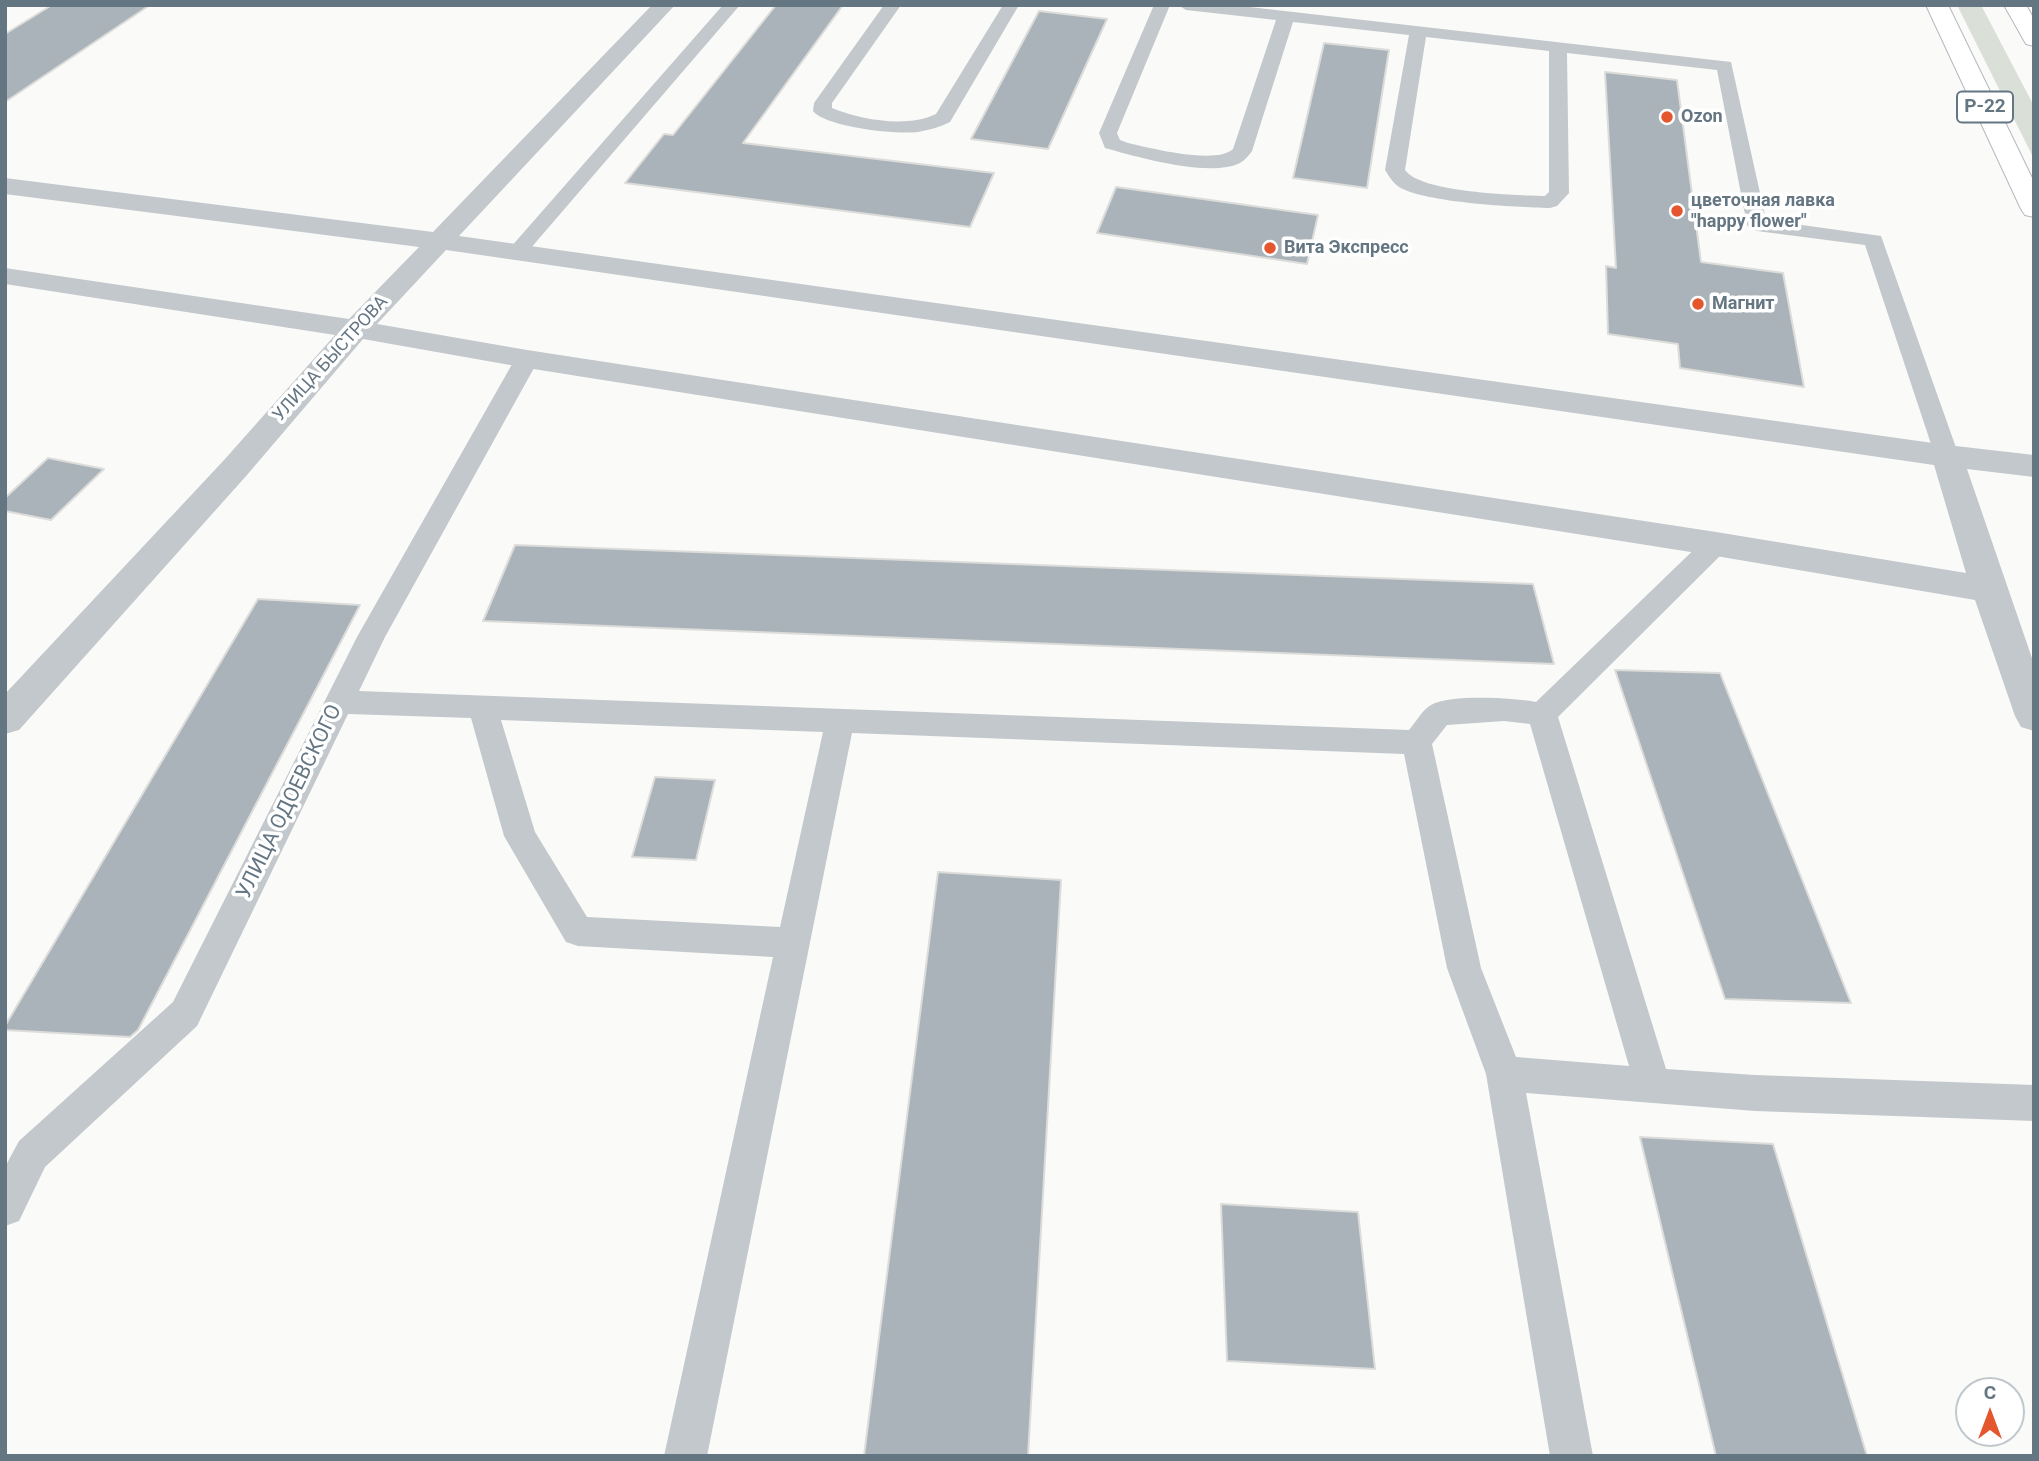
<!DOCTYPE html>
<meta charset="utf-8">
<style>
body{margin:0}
#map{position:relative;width:2039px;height:1461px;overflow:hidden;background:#fafaf8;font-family:Roboto,sans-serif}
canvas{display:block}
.frame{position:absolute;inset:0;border:7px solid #657683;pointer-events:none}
.north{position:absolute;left:1955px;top:1377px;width:70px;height:70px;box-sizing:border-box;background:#fff;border:2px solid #c1c8cd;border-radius:50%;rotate:0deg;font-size:19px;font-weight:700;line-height:28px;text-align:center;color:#657683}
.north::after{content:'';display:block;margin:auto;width:24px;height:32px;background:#e4572e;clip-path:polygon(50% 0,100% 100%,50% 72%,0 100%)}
</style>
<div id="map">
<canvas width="2039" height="1461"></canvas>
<div class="frame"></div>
<div class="north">С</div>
</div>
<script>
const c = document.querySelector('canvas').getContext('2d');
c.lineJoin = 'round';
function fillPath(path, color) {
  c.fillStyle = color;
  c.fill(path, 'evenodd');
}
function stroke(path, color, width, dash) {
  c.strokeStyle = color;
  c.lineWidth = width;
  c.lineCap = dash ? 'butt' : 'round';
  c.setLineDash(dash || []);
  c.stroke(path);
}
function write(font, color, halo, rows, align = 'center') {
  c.font = font + ' Roboto,sans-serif';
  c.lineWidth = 7;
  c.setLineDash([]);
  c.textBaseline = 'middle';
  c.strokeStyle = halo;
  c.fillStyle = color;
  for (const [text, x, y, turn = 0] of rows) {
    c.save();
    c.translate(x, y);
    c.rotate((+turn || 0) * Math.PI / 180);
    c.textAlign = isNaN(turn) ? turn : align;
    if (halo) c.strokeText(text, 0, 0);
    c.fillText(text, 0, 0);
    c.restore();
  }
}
fillPath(new Path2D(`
 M1957,5h24l53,101v53z`), '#dadfd7');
const building = new Path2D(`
 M52,5h98l-145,97v-68z
 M776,5h67l-100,138 251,30 -24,54 -345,-44 39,-49 9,1z
 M1039,11l68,8 -59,130 -77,-10z
 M1324,43l65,7 -22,138 -74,-10z
 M1605,72l72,8 24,182 82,11 21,114 -124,-19 -2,-24 -70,-10 -2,-68 10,2z
 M1116,187l202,28 -11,49 -210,-31z
 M48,458l56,11 -53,51 -46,-9v-13z
 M515,545l1018,39 21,80 -1071,-43z
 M258,599l102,6 -222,425 -8,7 -125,-7v-4z
 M1615,670l105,3 131,330 -126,-4z
 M655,777l60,3 -19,80 -64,-3z
 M938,872l123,8 -33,576h-164z
 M1640,1137l133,7 94,312h-151z
 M1221,1204l137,8 17,157 -148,-8z`);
fillPath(building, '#aab3b9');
stroke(building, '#dcdcda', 2);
const highway = new Path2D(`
 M1926,5h22l86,177v35l-9,-2 -4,-6z
 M2004,5h22l8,14v27l-8,-2z`);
stroke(highway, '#b4b9bd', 2);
fillPath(new Path2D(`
 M723,5h17l-216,251h-14l-4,-4 4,-4z
 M884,5h17l-69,98v5c29,12 75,20 104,6l67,-109h16l-69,117c-10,5 -21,8 -32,10 -20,3 -93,-5 -105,-21l1,-8z
 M1154,5h16l-53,128 3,7 8,3c22,5 88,22 105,6l43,-129 -90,-10 -8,-5h54l499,57 35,158 115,16 78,220 -3,6 -9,2 -9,-2 -3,-6 -70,-211 -108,-14 -7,-2 -3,-4 -30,-155 -150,-17 2,140 -12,13 -7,2c-34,-1 -124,-5 -151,-21 -6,-4 -10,-11 -14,-17l24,-135 -116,-13 -41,129c-3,4 -7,9 -12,12 -30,15 -103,-6 -135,-15l-6,-15zM1426,37l123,14v141l-4,4c-29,-1 -124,-3 -140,-26z
 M527,352l8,2 4,5 -154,278 -26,54 1050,39c7,-8 14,-21 22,-25 21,-11 81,-7 105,-3l171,-165 9,-2 9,2 4,7 -4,7 -167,166 108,352 89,6 279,10v36l-279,-10 -229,-18 67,363h-43l-64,-382 -39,-106 -43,-214 -552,-21 -145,723h-43l109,-499 -195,-11 -12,-4 -62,-106 -33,-118 -123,-4 -151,312 -152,141 -26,54 -14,5v-59l14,-26 154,-139 184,-365 158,-278 4,-5zM501,720l322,12 -43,195 -193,-10 -52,-85zM1504,721l26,3 99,342 -113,-9 -35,-89 -49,-224 15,-19z`), '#c3c8cc');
fillPath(new Path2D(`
 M652,5h23l-216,231 1488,209 87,10v22l-67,-8 67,195v67l-13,-4 -6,-11 -40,-116 -259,-44 -1189,-188 -164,-29 -116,136 -228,255 -14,4v-40l220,-235 110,-124 -330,-51v-16l344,51 70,-72 -414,-53v-16l428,54zM446,250l1488,215 32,108 -250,-41 -1189,-182 -150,-26z`), '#c3c8cc');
fillPath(highway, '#fff');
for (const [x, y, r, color] of [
 [1667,117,7,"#e4572e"],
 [1677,211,7,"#e4572e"],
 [1270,248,7,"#e4572e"],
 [1698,304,7,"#e4572e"]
]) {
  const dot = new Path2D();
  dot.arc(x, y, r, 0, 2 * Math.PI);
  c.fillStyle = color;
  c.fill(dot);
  stroke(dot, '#fff', 2.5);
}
write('bold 18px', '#657683', '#fff', [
 ["Ozon",1681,117],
 ["цветочная лавка",1691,201],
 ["\"happy flower\"",1691,222],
 ["Вита Экспресс",1284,248],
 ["Магнит",1712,304]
], 'left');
write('18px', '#657683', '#fff', [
 ["УЛИЦА БЫСТРОВА",331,359,-48]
]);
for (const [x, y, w] of [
 [1985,107,56]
]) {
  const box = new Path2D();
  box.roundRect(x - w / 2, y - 15.5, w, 31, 5);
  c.fillStyle = '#fff';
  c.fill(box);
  stroke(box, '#657683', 2);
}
write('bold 19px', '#657683', null, [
 ["Р-22",1985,107]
]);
write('21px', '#657683', '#fff', [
 ["УЛИЦА ОДОЕВСКОГО",290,802,-64]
]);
</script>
